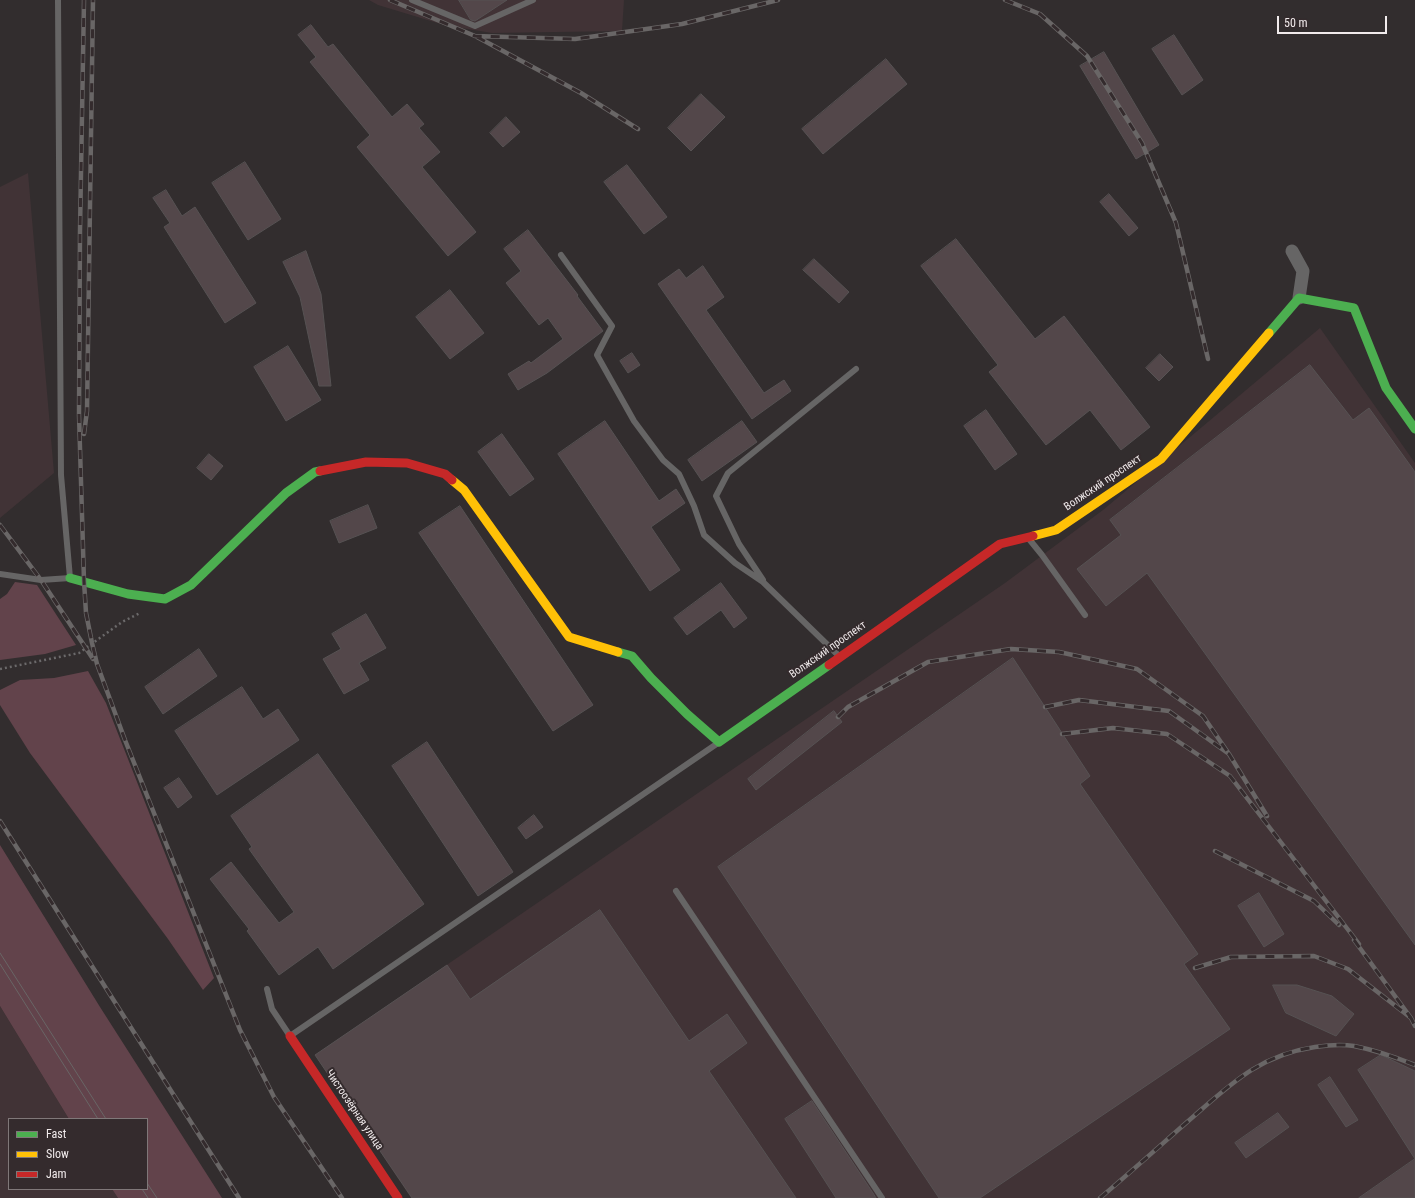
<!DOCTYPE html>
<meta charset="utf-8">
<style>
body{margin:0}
#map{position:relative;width:1415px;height:1198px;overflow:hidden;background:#322d2e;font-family:"Roboto Condensed",sans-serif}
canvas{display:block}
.legend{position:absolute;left:8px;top:1118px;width:140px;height:72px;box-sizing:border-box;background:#342b2d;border:1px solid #807879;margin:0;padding:5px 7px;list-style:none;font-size:12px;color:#f1ebec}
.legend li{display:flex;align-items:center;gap:8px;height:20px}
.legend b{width:20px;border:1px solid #807879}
.scale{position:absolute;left:1277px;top:16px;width:110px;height:18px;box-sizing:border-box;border:2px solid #f1ebec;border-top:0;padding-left:5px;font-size:12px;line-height:14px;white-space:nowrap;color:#f1ebec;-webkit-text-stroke:3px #342b2d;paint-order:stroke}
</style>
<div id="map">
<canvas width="1415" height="1198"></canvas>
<ul class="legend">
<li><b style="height:5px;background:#4caf50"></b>Fast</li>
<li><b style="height:5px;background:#ffc107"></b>Slow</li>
<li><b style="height:5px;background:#c62828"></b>Jam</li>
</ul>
<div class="scale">50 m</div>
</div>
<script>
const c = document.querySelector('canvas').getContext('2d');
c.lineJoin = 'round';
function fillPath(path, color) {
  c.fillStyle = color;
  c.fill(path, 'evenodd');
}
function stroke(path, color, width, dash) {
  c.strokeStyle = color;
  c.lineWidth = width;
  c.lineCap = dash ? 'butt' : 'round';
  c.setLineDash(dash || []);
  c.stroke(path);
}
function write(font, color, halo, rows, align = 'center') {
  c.font = font + ' "Roboto Condensed",sans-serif';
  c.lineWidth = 4;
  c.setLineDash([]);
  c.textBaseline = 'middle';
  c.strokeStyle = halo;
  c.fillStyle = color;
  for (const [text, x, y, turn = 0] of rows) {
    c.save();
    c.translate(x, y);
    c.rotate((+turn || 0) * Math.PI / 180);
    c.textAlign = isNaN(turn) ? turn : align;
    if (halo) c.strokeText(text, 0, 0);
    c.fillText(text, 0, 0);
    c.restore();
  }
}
fillPath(new Path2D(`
 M369,0h255l-2,31 -130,2 -48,-8 -66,-20z
 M28,173l26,300 -54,45v-331z
 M1320,328l95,135v735h-1004l-96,-143 690,-472 98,-73z
 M0,1006l69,113h-60v70h103l6,9h-118z`), '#413336');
fillPath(new Path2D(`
 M15,582l22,3 39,60 -31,9 -45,6v-61l7,-5z
 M88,671l18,32 108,275 -11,12 -35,-51 -138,-186 -30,-48v-15l20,-10 34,-2z
 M0,845l100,162 122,191h-104l-6,-9h35v-70h-78l-69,-113z`), '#62434b');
const building = new Path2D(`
 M459,0h48l-32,21 -4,-1z
 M311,25l17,22 5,-3 59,73 15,-13 17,20 -5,4 21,24 -18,15 54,65 -28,24 -91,-109 13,-12 -60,-73 6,-5 -18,-22z
 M1174,35l29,45 -21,15 -30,-46z
 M1104,52l55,93 -23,14 -56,-93z
 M886,59l21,25 -84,70 -21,-25z
 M701,94l24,23 -34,34 -23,-23z
 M506,117l14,15 -17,15 -13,-14z
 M245,162l36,57 -33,21 -36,-57z
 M627,165l40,52 -23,17 -40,-52z
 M166,190l16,26 13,-9 61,96 -31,20 -61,-96 6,-4 -17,-25z
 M1109,194l29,34 -9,8 -29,-34z
 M528,230l50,65 -1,1 26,35 -56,42 -29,17 -10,-16 21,-13 2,2 32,-24 -15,-21 -9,7 -33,-42 15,-12 -17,-22z
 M956,239l79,100 29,-23 86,111 -29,23 -31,-40 -44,35 -57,-73 9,-7 -77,-99z
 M306,251l15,43 10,92h-12l-19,-89 -17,-35z
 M814,259l35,33 -10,11 -36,-33z
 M703,266l21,31 -18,13 58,83 20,-13 7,11 -39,28 -94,-135 21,-15 7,9z
 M450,290l34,43 -34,26 -34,-42z
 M288,346l33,54 -35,21 -32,-54z
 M632,353l8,12 -12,8 -8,-12z
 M1160,354l13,13 -14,14 -13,-13z
 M1310,365l43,55 16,-12 46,64v473l-268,-372 -41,33 -29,-37 44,-34 -11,-15z
 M986,410l31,44 -22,16 -31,-44z
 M605,421l54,80 17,-12 9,14 -34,24 29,43 -30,21 -92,-137z
 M742,421l15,21 -55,39 -14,-21z
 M502,434l32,45 -24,17 -32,-44z
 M209,454l14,12 -12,14 -14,-12z
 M368,505l9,23 -38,15 -9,-22z
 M460,506l133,199 -40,26 -134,-198z
 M721,583l26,35 -13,10 -13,-18 -34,25 -13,-17z
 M366,614l20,34 -27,15 10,17 -25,14 -21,-35 18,-10 -9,-15z
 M199,649l18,27 -54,38 -18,-27z
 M1013,658l77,118 -10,8 118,170 -14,10 46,65 -250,169h-41l-221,-331z
 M242,687l21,32 15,-10 21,31 -82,55 -42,-64z
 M834,711l8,11 -86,68 -8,-11z
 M427,742l86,130 -35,24 -86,-130z
 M318,754l106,150 -91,65 -15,-22 -39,28 -32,-44 2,-2 -39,-50 21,-17 48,61 15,-11 -45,-63 3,-2 -21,-31z
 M179,778l13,19 -14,11 -14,-20z
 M534,815l9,12 -17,12 -8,-11z
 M1259,893l25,41 -20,13 -26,-41z
 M600,910l89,131 38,-27 20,29 -38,28 87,127h-384l-97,-143 132,-90 23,34z
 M1273,985h24l35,11 22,18 -18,22 -50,-23z
 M1381,1055l34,16v88l-57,-89z
 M1330,1077l28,43 -12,7 -28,-42z
 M812,1101l61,92 3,5h-40l-51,-79z
 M1278,1113l11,14 -43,31 -11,-15z
 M1415,1159v39h-56z`);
fillPath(building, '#53474a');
stroke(building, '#565253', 1);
stroke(new Path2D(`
 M0,669l79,-16 43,-31 18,-9`), '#6b696a', 2.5, [2, 3]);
stroke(new Path2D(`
 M412,0l63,26 58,-26
 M561,255l51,71 -15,29 37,66 29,39 16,14 15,32 10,29 31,28 28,19 76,74
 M1029,539l13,16 43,60
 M0,574l41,6 29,-2 -9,-103 -3,-475
 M763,580l-24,-36 -23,-48 12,-23 128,-104
 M676,891l206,307
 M267,989l5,20 18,27 428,-293`), '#666565', 6);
stroke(new Path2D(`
 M1292,251l11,20 -4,27`), '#666565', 13);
stroke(new Path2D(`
 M1269,333l30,-35 55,10 32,80 29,41
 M70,578l58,16 37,5 26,-14 95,-92 29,-21 5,-1
 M618,652l14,4 19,22 36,36 32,28 110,-77`), '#4caf50', 9);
stroke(new Path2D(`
 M452,480l12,10 105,147 49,15
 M1033,536l23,-6 105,-71 108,-126`), '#ffc107', 9);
stroke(new Path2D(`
 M320,471l46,-9 41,1 38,11 7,6
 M829,665l171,-121 33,-8
 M290,1036l108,162`), '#c62828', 9);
stroke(new Path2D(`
 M0,953l106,166
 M0,964l98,155
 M147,1183l10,15
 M142,1189l6,9`), '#696666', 1);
const rail = new Path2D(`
 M84,0l-4,231 -1,184 5,166 2,32 6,30 5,21 28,76 115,290 34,67 68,101
 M390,0l85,36 100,3 107,-15 96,-24
 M1005,0l35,14 47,42 55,87 34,80 32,136
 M477,37l104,56 57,36
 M84,434l3,-23 6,-411
 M0,525l41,55 52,79
 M1045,707l34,-7 90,11 60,43 38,62
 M838,717l10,-10 80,-45 83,-13 48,3 78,17 66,47 26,38
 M1062,734l51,-6 54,6 63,42 129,168
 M0,821l239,377
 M1215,851l99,50 25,24
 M1354,940l57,78
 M1195,968l36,-11 83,-1 34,13 63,49 4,8
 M1100,1198c32,-27 63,-55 94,-82 39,-34 67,-61 121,-69 13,-2 27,-3 39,-1 21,4 41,11 61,19`);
stroke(rail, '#696666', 4.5);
stroke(rail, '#342b2d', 3, [9]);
write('11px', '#f1ebec', '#342b2d', [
 ["Волжский проспект",1103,483,-34],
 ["Волжский проспект",828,650,-35],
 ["Чистоозёрная улица",354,1110,56]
]);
</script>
